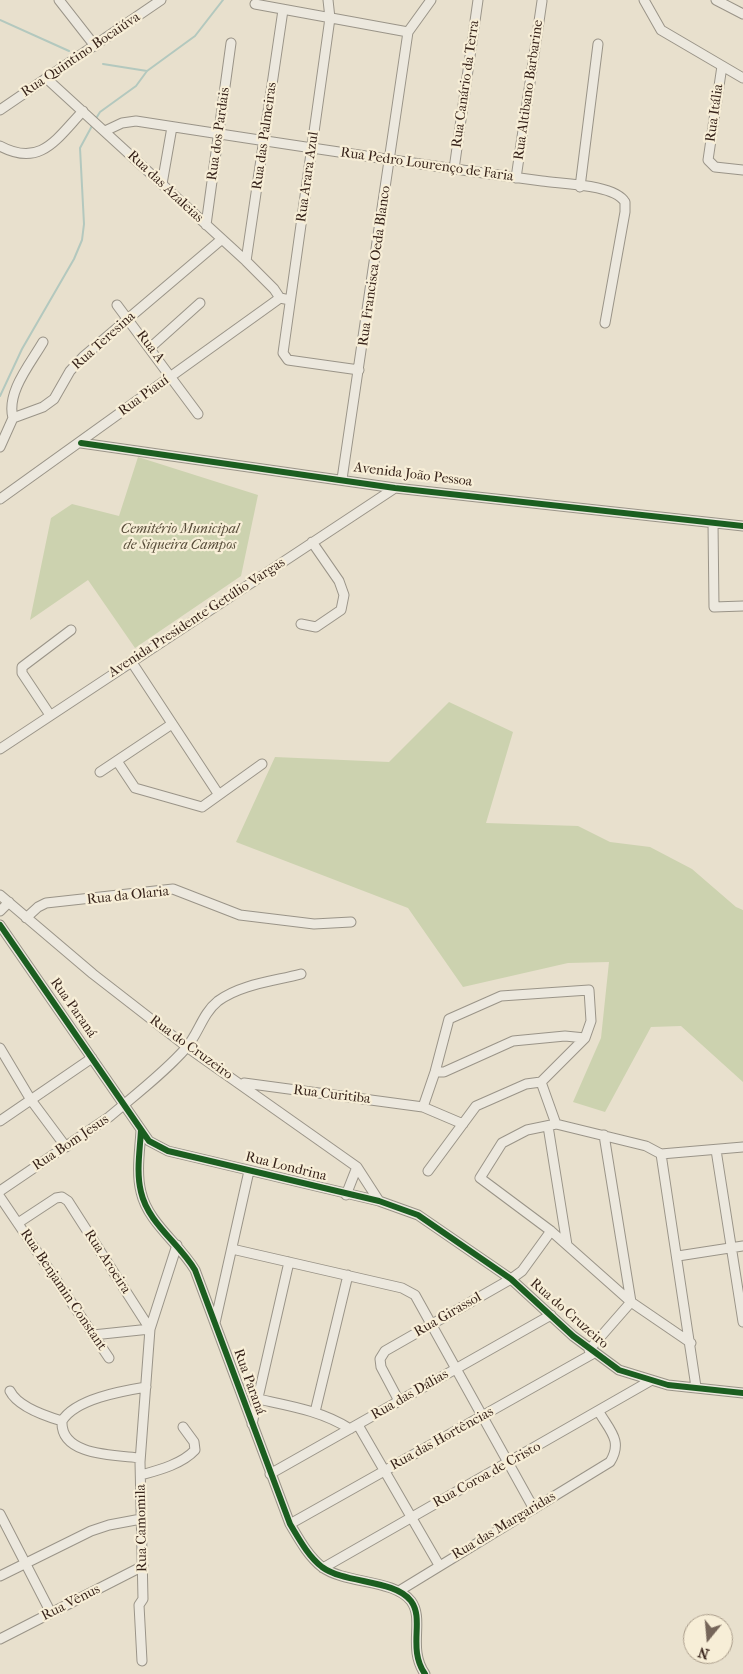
<!DOCTYPE html>
<meta charset="utf-8">
<style>
body{margin:0}
#map{position:relative;width:743px;height:1674px;overflow:hidden;background:#e8e0cd;font-family:"IM FELL French Canon",serif}
canvas{display:block}
.north{position:absolute;left:683px;top:1614px;width:50px;height:50px;box-sizing:border-box;background:#f7eed7;border:1px solid #aa9d8b;border-radius:50%;rotate:197deg;font-size:14px;font-weight:700;line-height:20px;text-align:center;color:#37231a}
.north::after{content:'';display:block;margin:auto;width:18px;height:22px;background:#756559;clip-path:polygon(50% 0,100% 100%,50% 72%,0 100%)}
</style>
<div id="map">
<canvas width="743" height="1674"></canvas>
<div class="north">N</div>
</div>
<script>
const c = document.querySelector('canvas').getContext('2d');
c.lineJoin = 'round';
function fillPath(path, color) {
  c.fillStyle = color;
  c.fill(path, 'evenodd');
}
function stroke(path, color, width, dash) {
  c.strokeStyle = color;
  c.lineWidth = width;
  c.lineCap = dash ? 'butt' : 'round';
  c.setLineDash(dash || []);
  c.stroke(path);
}
function write(font, color, halo, rows, align = 'center') {
  c.font = font + ' "IM FELL French Canon",serif';
  c.lineWidth = 4.5;
  c.setLineDash([]);
  c.textBaseline = 'middle';
  c.strokeStyle = halo;
  c.fillStyle = color;
  for (const [text, x, y, turn = 0] of rows) {
    c.save();
    c.translate(x, y);
    c.rotate((+turn || 0) * Math.PI / 180);
    c.textAlign = isNaN(turn) ? turn : align;
    if (halo) c.strokeText(text, 0, 0);
    c.fillText(text, 0, 0);
    c.restore();
  }
}
fillPath(new Path2D(`
 M138,457l120,38 -17,81 -106,72 -47,-68 -58,40 21,-102 21,-14 47,12z
 M449,702l64,30 -27,91 92,3 32,16 40,5 42,22 44,38 7,3v172l-62,-56 -30,1 -46,85 -32,-10 28,-64 8,-76 -41,1 -105,24 -55,-79 -172,-66 39,-85 114,5z`), '#ccd2af');
stroke(new Path2D(`
 M0,20l69,31
 M103,64l44,7
 M95,120l5,-8 36,-26 11,-15 48,-35 28,-36
 M0,396l22,-47 52,-90 8,-19 2,-16 -4,-76 13,-24`), '#b3c8be', 2);
const minor = new Path2D(`
 M59,0l36,46
 M328,0l2,18 -47,335 5,7 71,10
 M644,0l17,30 82,48
 M716,0l27,14
 M255,4l153,28
 M722,66l-14,94 7,7 28,3
 M46,78l200,183 28,28 6,9
 M0,110l161,-110
 M105,131l17,-8 14,-2c135,21 270,42 406,60 20,3 72,3 83,21v10l-20,111
 M0,146c41,22 57,-8 83,-35
 M454,169l24,-169
 M516,178l26,-177
 M162,184l10,-57
 M580,187l18,-143
 M206,225l25,-182
 M246,261l37,-251
 M117,305l81,109
 M151,347l49,-44
 M13,418c-7,-26 18,-55 30,-76
 M81,443l314,45 348,38
 M0,447l13,-29 30,-11 11,-8 16,-28 13,-14 139,-118
 M342,479l66,-447 23,-32
 M0,499l280,-201 10,2
 M713,523l1,84 29,-1
 M301,624l15,3 25,-17 3,-15 -5,-14 -27,-39
 M131,661l88,134
 M50,715l-28,-42v-6l49,-37
 M0,749l395,-261
 M117,761l18,27 67,19 60,-43
 M100,772l72,-48
 M0,895l93,79 94,73 170,120 22,34
 M0,911l9,-9
 M26,918l12,-11 8,-4 127,-14 67,26 74,9 37,-2
 M0,925l149,216 19,10 211,50 39,14 93,64 62,57 46,34 49,15 75,8
 M0,1048l31,52 35,47
 M435,1072h9l69,-31 52,-5 20,2
 M541,1082l15,42
 M244,1083l179,24 40,17
 M423,1107l12,-35 14,-53 52,-23 88,-6 2,31 -6,17 -44,44 -15,2 -50,22 -48,65
 M0,1121l92,-63
 M548,1126l19,119
 M141,1130c-1,20 -5,42 0,62 7,31 38,51 54,78l95,254c9,15 18,32 32,43 23,17 72,12 89,34 14,19 -4,47 14,73
 M716,1150l27,172
 M661,1154l35,233
 M0,1191l109,-74c26,-22 55,-44 77,-69 13,-15 16,-34 32,-47 23,-17 57,-20 83,-27
 M346,1195l11,-28
 M0,1197l109,161
 M18,1223l38,-25 6,-1 6,4 82,128 -57,6
 M232,1249l170,39 13,7 119,214
 M678,1256l65,-10
 M215,1323l34,-152
 M691,1343l-60,-41 -80,-71 -71,-53 22,-35 25,-13 29,-6 90,22 15,8 82,-7
 M589,1350l42,-48 -27,-167
 M10,1391c8,16 35,25 52,30 13,-22 60,-30 84,-34
 M258,1399c32,7 64,12 92,30
 M399,1401l-18,-34 -1,-8 5,-8 126,-72 11,-8 29,-40
 M315,1412l33,-137
 M62,1421c-2,35 53,34 78,37
 M252,1424l37,-162
 M358,1425l81,140
 M270,1474l281,-159
 M141,1475c18,-5 41,-11 54,-25l-1,-8 -11,-15
 M0,1514l51,99
 M290,1524l304,-171
 M323,1568l327,-187
 M0,1576l91,-45 18,-6 32,-6
 M399,1591l211,-129c13,-21 0,-31 -11,-50
 M0,1639l143,-73
 M142,1661l-3,-56 4,-6 -3,-137 10,-133 27,-84`);
stroke(minor, '#9a9488', 11);
stroke(minor, '#ece8de', 9);
stroke(new Path2D(`
 M81,443l314,45 348,38
 M0,925l149,216 19,10 211,50 39,14 93,64 62,57 46,34 49,15 75,8
 M141,1130c-1,20 -5,42 0,62 7,31 38,51 54,78l95,254c9,15 18,32 32,43 23,17 72,12 89,34 14,19 -4,47 14,73`), '#1b5e20', 6);
write('14px', '#37231a', '#f7eed7', [
 ["Rua Quintino Bocaiúva",81,55,-34],
 ["Rua Canário da Terra",466,84,-82],
 ["Rua Altibano Barbarine",529,90,-82],
 ["Rua Itália",715,113,-82],
 ["Rua dos Pardais",219,134,-82],
 ["Rua das Palmeiras",265,136,-82],
 ["Rua Pedro Lourenço de Faria",427,165,8],
 ["Rua Arara Azul",308,177,-82],
 ["Rua das Azaleias",165,187,43],
 ["Rua Francisca Oeda Blanco",375,266,-82],
 ["Rua Teresina",104,341,-42],
 ["Rua A",150,347,53],
 ["Rua Piauí",144,396,-36],
 ["Avenida João Pessoa",413,475,7],
 ["Avenida Presidente Getúlio Vargas",197,618,-33],
 ["Rua da Olaria",128,896,-6],
 ["Rua Paraná",73,1008,55],
 ["Rua do Cruzeiro",191,1048,36],
 ["Rua Curitiba",332,1095,7],
 ["Rua Bom Jesus",71,1143,-34],
 ["Rua Londrina",286,1167,14],
 ["Rua Aroeira",107,1262,57],
 ["Rua Benjamin Constant",63,1290,56],
 ["Rua do Cruzeiro",569,1314,41],
 ["Rua Girassol",448,1315,-30],
 ["Rua Paraná",249,1382,70],
 ["Rua das Dálias",410,1395,-30],
 ["Rua das Hortências",442,1439,-29],
 ["Rua Coroa de Cristo",487,1475,-29],
 ["Rua das Margaridas",504,1526,-31],
 ["Rua Camomila",142,1528,-91],
 ["Rua Vênus",71,1603,-27]
]);
write('italic 14px', '#574c39', '#f7eed7', [
 ["Cemitério Municipal",180,530],
 ["de Siqueira Campos",180,546]
]);
</script>
